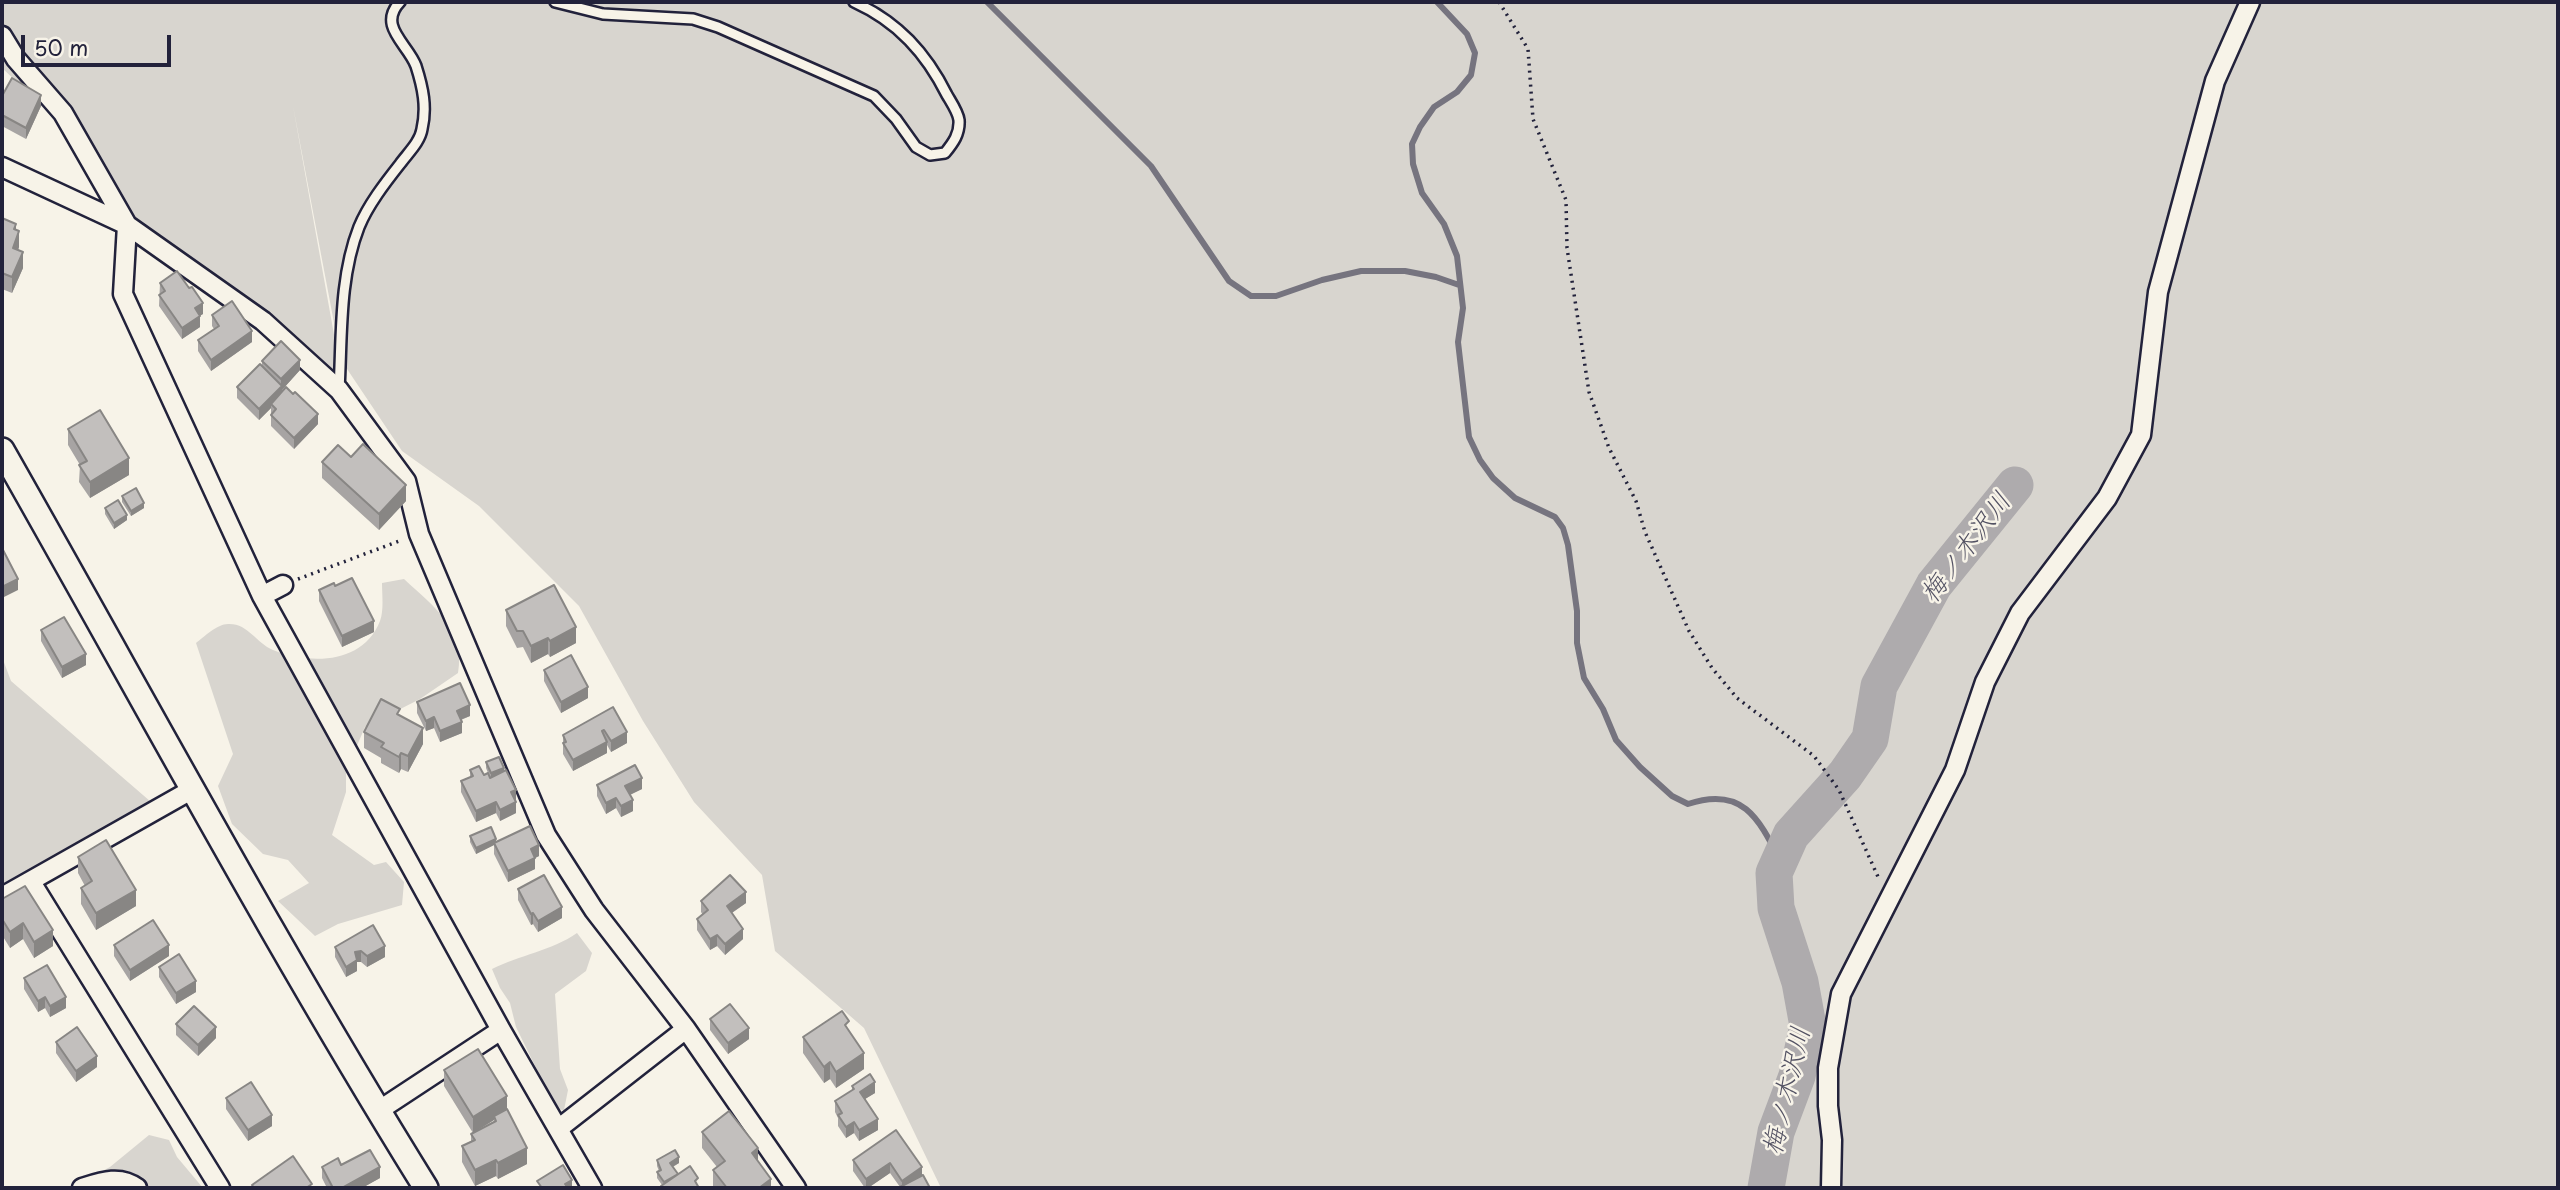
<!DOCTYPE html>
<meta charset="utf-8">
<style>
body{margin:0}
#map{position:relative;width:2560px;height:1190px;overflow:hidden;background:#f7f3e8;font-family:"Playpen Sans",sans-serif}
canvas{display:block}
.frame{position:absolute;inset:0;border:4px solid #22223b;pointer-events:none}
.scale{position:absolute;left:21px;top:35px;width:150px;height:32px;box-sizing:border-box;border:4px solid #22223b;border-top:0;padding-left:9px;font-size:21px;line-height:24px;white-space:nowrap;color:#22223b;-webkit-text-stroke:5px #f7f3e8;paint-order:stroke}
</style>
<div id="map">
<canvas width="2560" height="1190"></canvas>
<div class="frame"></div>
<div class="scale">50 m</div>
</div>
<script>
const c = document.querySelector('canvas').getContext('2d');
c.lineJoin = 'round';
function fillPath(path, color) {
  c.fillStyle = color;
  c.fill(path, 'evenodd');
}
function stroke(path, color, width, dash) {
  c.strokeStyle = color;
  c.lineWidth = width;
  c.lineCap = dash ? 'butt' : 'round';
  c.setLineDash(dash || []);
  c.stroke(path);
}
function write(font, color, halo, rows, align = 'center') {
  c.font = font + ' "Playpen Sans","Klee One",sans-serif';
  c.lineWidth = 5;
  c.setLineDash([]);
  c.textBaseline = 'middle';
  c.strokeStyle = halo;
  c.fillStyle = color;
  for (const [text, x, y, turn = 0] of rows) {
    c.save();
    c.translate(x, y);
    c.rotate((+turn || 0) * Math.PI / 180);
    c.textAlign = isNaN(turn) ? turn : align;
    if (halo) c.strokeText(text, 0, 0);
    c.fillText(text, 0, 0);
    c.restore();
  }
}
fillPath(new Path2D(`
 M2,2h2556v1186h-1617l-77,-160 -89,-77 -13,-76 -68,-73 -51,-81 -64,-115 -100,-100 -77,-55 -61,-91 -48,-254 47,262 -10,14 -55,-60 -7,-12 -116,-68 -100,-127 -50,-47z
 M404,579c30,28 62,50 54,94l-38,26 -55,28 -19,44v21l-14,43 42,30 12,-3 18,20 -2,23 -64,19 -23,12 -37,-35 31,-18 -21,-23 -25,-6 -31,-30 -14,-38 15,-32 -37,-111c8,-6 21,-19 32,-19 20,-1 28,19 45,26 38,15 90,14 107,-29 4,-11 2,-26 2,-38z
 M2,657l9,24 147,127 -156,96z
 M577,933l15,20 -6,18 -31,23 5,75 8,21 -4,20 -14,-1 -13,-39 -21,-43 -6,-24 -10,-15 -8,-19c28,-14 59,-18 85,-36z
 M149,1135l20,5 8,17 26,31h-133l40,-21z`), '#d8d5cf');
stroke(new Path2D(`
 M987,2l164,164 78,115 22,15h25l46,-16 39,-9h44l31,6 23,8
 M1437,2l30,32 8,19 -4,22 -14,17 -23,15 -14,20 -8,17 1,20 9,29 22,31 13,32 6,52 -5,34 11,95 11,23 13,18 22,20 40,19 8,11 5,17 9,66v32l7,35 19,31 13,31 24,27 32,29 16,8c54,-18 70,13 92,56`), '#76747f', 6);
stroke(new Path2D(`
 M1766,1188l10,-56 21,-56 11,-50 -8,-44 -24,-74 -2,-35 17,-38 54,-60 25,-36 9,-53 55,-101 81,-100`), '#aeabad', 37);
const service = new Path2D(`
 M555,2l48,12 90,5 25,8 156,69 22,23 20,28 14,8 15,-2c8,-10 15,-19 14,-33 -1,-8 -8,-18 -12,-25 -21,-42 -49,-73 -93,-93
 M339,390c3,-53 0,-112 20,-163 9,-22 26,-44 41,-63 8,-11 20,-22 22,-35 5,-22 1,-41 -6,-63 -8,-22 -39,-40 -16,-64`);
const minor = new Path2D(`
 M2,36l14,23 47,54 64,112 -4,69 139,302 239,434 91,158
 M2,167l125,58 136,96 76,69 67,91 13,53 127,301 48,75 92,119 110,159
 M262,596l21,-11
 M31,882l189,306
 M2,897l191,-108
 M378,1111l123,-81
 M558,1129l128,-100
 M82,1188c19,-6 38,-13 55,0
 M1831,1188l1,-48 -4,-34v-38l13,-74 114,-224 30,-88 35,-69 87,-115 34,-63 17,-143 57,-211 35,-79`);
const tertiary = new Path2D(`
 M2,450c140,246 274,497 424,738`);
stroke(service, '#22223b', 14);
stroke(minor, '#22223b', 23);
stroke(tertiary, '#22223b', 28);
stroke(new Path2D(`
 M1499,2l29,47 5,70 33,81 1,48 22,144 20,56 27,53 9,31 44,99 23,37 25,30 77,58 25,34 40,89
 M298,579l104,-39`), '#22223b', 3.5, [2, 5]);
stroke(service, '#f7f3e8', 9);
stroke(minor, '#f7f3e8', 18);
stroke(tertiary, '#f7f3e8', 23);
fillPath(new Path2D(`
 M2,96l39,10 -15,33 -24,-13z
 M2,218l14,12 3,17 -1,3 5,18 -11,25 -10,-4z
 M160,283l43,31 -3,1v12l-18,12 -23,-33z
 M212,315l40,27 -41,29 -13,-20v-11l16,-11 -2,-3z
 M262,361l38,9 -18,20v3l36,31 -24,25 -23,-23v-18l-12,12 -22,-22v-11l25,-20z
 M68,429l61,46 -39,23 -11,-16 1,-17 -12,-20z
 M351,457l55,44 -27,29 -57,-52v-16z
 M122,496l22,12 -13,8 -9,-14z
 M105,508l22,12 -13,9 -9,-15z
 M335,586l39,46 -32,15 -23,-46v-11z
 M506,610l70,33 -26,14 -2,-3 -17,9 -8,-16 -6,1 -11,-22z
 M41,630l45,35 -24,13 -21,-37z
 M544,670l44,28 -27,15 -17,-32z
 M417,702l53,14 -9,4 1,13 -22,9 -6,-14 -8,3 -9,-18z
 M613,707l14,36 -16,9 -4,-7v8l-34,18 -10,-17v-19z
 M400,715l23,29 -15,28 -7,-3 -2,4 -18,-10v-5l-17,-10v-16z
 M486,762l18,9 12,30v12l-16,8 -4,-8 -20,9 -15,-30v-11l9,-4v-7l20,8 -4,-10z
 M597,785l45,4 -12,6 3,16 -12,6 -5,-9 -10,6 -9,-18z
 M470,836l26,6 43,14 -4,2v11l-27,13 -14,-28v-9l-18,9 -6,-12z
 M78,857l58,49 -40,24 -15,-26v-16l4,-2 -7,-13z
 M518,889l44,29 -24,14 -5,-8 -2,1 -13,-25z
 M2,899l51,47 -19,12 -11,-19 -13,9 -8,-13z
 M701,901l45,2 -14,10 11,26 -18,16 -8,-9 -7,4 -13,-20v-11l6,-4 -2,-3z
 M373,925l12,32 -18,10 -6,-5h-4v9l-11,6 -11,-20v-10z
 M114,945l55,11 -39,25 -16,-25z
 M159,967l37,25 -20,12 -17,-27z
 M24,978l42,30 -16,9 -5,-9 -7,4 -14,-23z
 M710,1019l39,20 -21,15 -18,-24z
 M176,1024l40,14 -18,18 -22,-21z
 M849,1031l15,38 -28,19 -6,-9 -6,4 -21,-30v-16z
 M56,1042l41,25 -21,15 -20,-29z
 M444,1070l63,39 20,55 -29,15 -2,-3 -21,10 -13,-24v-16l9,-5v-7l23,-12v-2l-21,13 -29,-47z
 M852,1086l23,7 -10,6 13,31 -19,11 -5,-8 -8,5 -8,-12v-8l-3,-6v-11l17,-10z
 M226,1098l46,28 -24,15 -22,-32z
 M896,1130l26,45 -22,12 -10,-14 -22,15h-3l-12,-17v-11z
 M702,1132l56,29 13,27h-57l-1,-1v-17l4,-3 -15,-19z
 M657,1160l22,3 -6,4 5,7 20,12 1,2h-38v-2l1,-1 -5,-7v-6l2,-1 -2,-5z
 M341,1165l39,13 -18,10h-35l-5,-10v-11z`), '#a7a4a3');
fillPath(new Path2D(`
 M41,95v11l-15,33v-11z
 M16,224v15l3,-8v16l-6,17 1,-35z
 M23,252v16l-11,25v-16z
 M203,303v11l-8,5v-11z
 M200,316v11l-18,12v-11z
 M252,331v11l-41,29v-11z
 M300,360v10l-18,20v7l-11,7v4l-12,12v-11l22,-22v-8z
 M318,414v10l-24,25v-11z
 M129,458v17l-39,23v-16z
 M406,485v16l-27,29v-16z
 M144,503v5l-13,8v-5z
 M127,515v5l-13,9v-6z
 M18,579v11l-16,8v-11z
 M374,621v11l-32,15v-11z
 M576,627v16l-26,14v-16z
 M548,638v16l-17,9v-17z
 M86,654v11l-24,13v-11z
 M588,687v11l-27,15v-11z
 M470,705v11l-13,5v-10z
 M434,717v11l-8,3v-10z
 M462,722v11l-22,9v-11z
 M423,728v16l-15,28v-16z
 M627,732v11l-16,9v-11z
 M607,742v11l-34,18v-11z
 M401,753v16l-2,4v-16z
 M504,768v6l-13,5v-6z
 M642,778v11l-17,8v-11z
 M516,790v11l-5,-9z
 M616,798v10l-10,6v-11z
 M633,800v11l-12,6v-11z
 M496,802v11l-20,9v-11z
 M516,802v11l-16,8v-11z
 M496,839v5l-2,-1v2l-18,9v-6z
 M539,845v11l-4,2v11l-27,13v-11l23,-22z
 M136,890v16l-40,24v-17z
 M746,892v11l-19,13v-10z
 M562,907v11l-24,14v-11z
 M533,913v11l-2,1v-11z
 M23,923v16l-13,9v-16z
 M743,929v10l-18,16v-11z
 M53,930v16l-19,12v-16z
 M717,935v11l-7,4v-11z
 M169,945v11l-39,25v-11z
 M385,946v11l-18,10v-11z
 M361,951v11h-4v9l-11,6v-10l9,-15z
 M196,981v11l-20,12v-11z
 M45,997v11l-7,4v-11z
 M66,997v11l-16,9v-11z
 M216,1027v11l-18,18v-11z
 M749,1028v11l-21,15v-11z
 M864,1053v16l-28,19v-16z
 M97,1056v11l-21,15v-11z
 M830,1062v17l-6,4v-16z
 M875,1082v11l-15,9v-10z
 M507,1096v16l-13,4v4l-21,13v-16z
 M272,1115v11l-24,15v-11z
 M878,1119v11l-19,11v-11z
 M854,1122v11l-8,5v-11z
 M527,1148v16l-29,15v-16z
 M758,1148v17l-6,-12z
 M679,1157v6l-9,5v-5z
 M496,1160v16l-21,10v-16z
 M890,1163v10l-22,15h-2v-9z
 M380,1167v11l-18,10h-20z
 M922,1167v11l-20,10v-7z
 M771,1179v9h-12z
 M572,1180v8h-7v-4z`), '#888684');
const building = new Path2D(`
 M12,78l29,17 -15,33 -24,-13v-19z
 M2,218l14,6 -2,5 5,2 -6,17 10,4 -11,25 -10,-4z
 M177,271l12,17 3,-1 11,16 -8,5 5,8 -18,12 -23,-33 6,-4 -5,-8z
 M232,301l20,30 -41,29 -13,-20 21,-14 -7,-11z
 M281,341l19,19 -19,19 -19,-18z
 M260,364l22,22 -23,23 -22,-22z
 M286,387l7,7 2,-2 23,22 -24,24 -23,-23 5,-6 -5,-5z
 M100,410l29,48 -39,24 -11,-17 8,-4 -19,-32z
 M363,444l43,41 -27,29 -57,-52 16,-17 13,12z
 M136,488l8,15 -13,8 -9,-15z
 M118,500l9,15 -13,8 -9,-15z
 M2,548l16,31 -16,8z
 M352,578l22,43 -32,15 -23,-46 15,-7 1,3z
 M554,585l22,42 -26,14 -2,-3 -17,8 -8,-15h-6l-11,-21z
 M64,617l22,37 -24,13 -21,-37z
 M571,655l17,32 -27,15 -17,-32z
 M460,683l10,22 -13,6 5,11 -22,9 -6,-14 -8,4 -9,-19z
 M381,699l19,10 -3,5 26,14 -15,28 -7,-3 -2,4 -18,-10 3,-4 -20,-11z
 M613,707l14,25 -16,9 -7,-11 -2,1 5,11 -34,18 -10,-17 3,-1 -3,-7z
 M499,757l5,11 -13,5 -5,-11z
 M635,765l7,13 -17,8 8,14 -12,6 -5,-8 -10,5 -9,-18z
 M479,766l5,9 4,-2 2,5 16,-8 10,20 -5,2 5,10 -16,8 -4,-8 -20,9 -15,-30 12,-5 -3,-6z
 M530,826l9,19 -8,4 4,9 -27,13 -14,-28z
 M491,827l5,12 -20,9 -6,-12z
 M106,840l30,50 -40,23 -15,-25 11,-7 -14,-24z
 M544,875l18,32 -24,14 -5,-8 -2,1 -13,-25z
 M730,875l16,17 -19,14 16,23 -18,15 -8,-9 -7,4 -13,-20 11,-9 -7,-9z
 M25,886l28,44 -19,12 -11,-19 -13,9 -8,-13v-20z
 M153,920l16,25 -39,25 -16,-25z
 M373,925l12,21 -18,10 -6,-5 -6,1 2,8 -11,7 -11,-20z
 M179,954l17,27 -20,12 -17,-26z
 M47,965l19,32 -16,9 -5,-9 -7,4 -14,-23z
 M730,1004l19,24 -21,15 -18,-24z
 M194,1006l22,21 -18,18 -22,-21z
 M842,1011l7,10 -4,4 19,28 -28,19 -6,-10 -6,5 -21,-30z
 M77,1027l20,29 -21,15 -20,-29z
 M478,1049l29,47 -34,21 -29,-47z
 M870,1074l5,8 -15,10 18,27 -19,11 -5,-8 -8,5 -8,-12 4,-2 -7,-12 19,-12 -2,-3z
 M251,1082l21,33 -24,15 -22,-32z
 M507,1109l20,39 -29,15 -2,-3 -21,10 -13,-24 13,-6 -4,-6 25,-13 -2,-5z
 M729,1111l29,37 -6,5 19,26 -12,9h-32l-14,-18 12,-9 -23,-29z
 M896,1130l26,37 -20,14 -12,-18 -24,16 -13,-19z
 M370,1150l10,17 -38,21h-9l-11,-21 16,-9 3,7z
 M675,1150l4,7 -9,6 8,11 -14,8 -7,-10 4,-2 -4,-10z
 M293,1156l19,28 -6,4h-52l-2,-3z
 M563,1165l9,15 -7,4 3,4h-26l-5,-7z
 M690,1166l8,12 -3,3 4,7h-36l-2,-2z
 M923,1175l7,13h-32z`);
fillPath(building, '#c2bfbd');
stroke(building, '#888684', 2);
write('italic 26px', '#535263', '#f7f3e8', [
 ["梅ノ木沢川",1967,548,-53],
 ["梅ノ木沢川",1788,1091,-77]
]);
</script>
